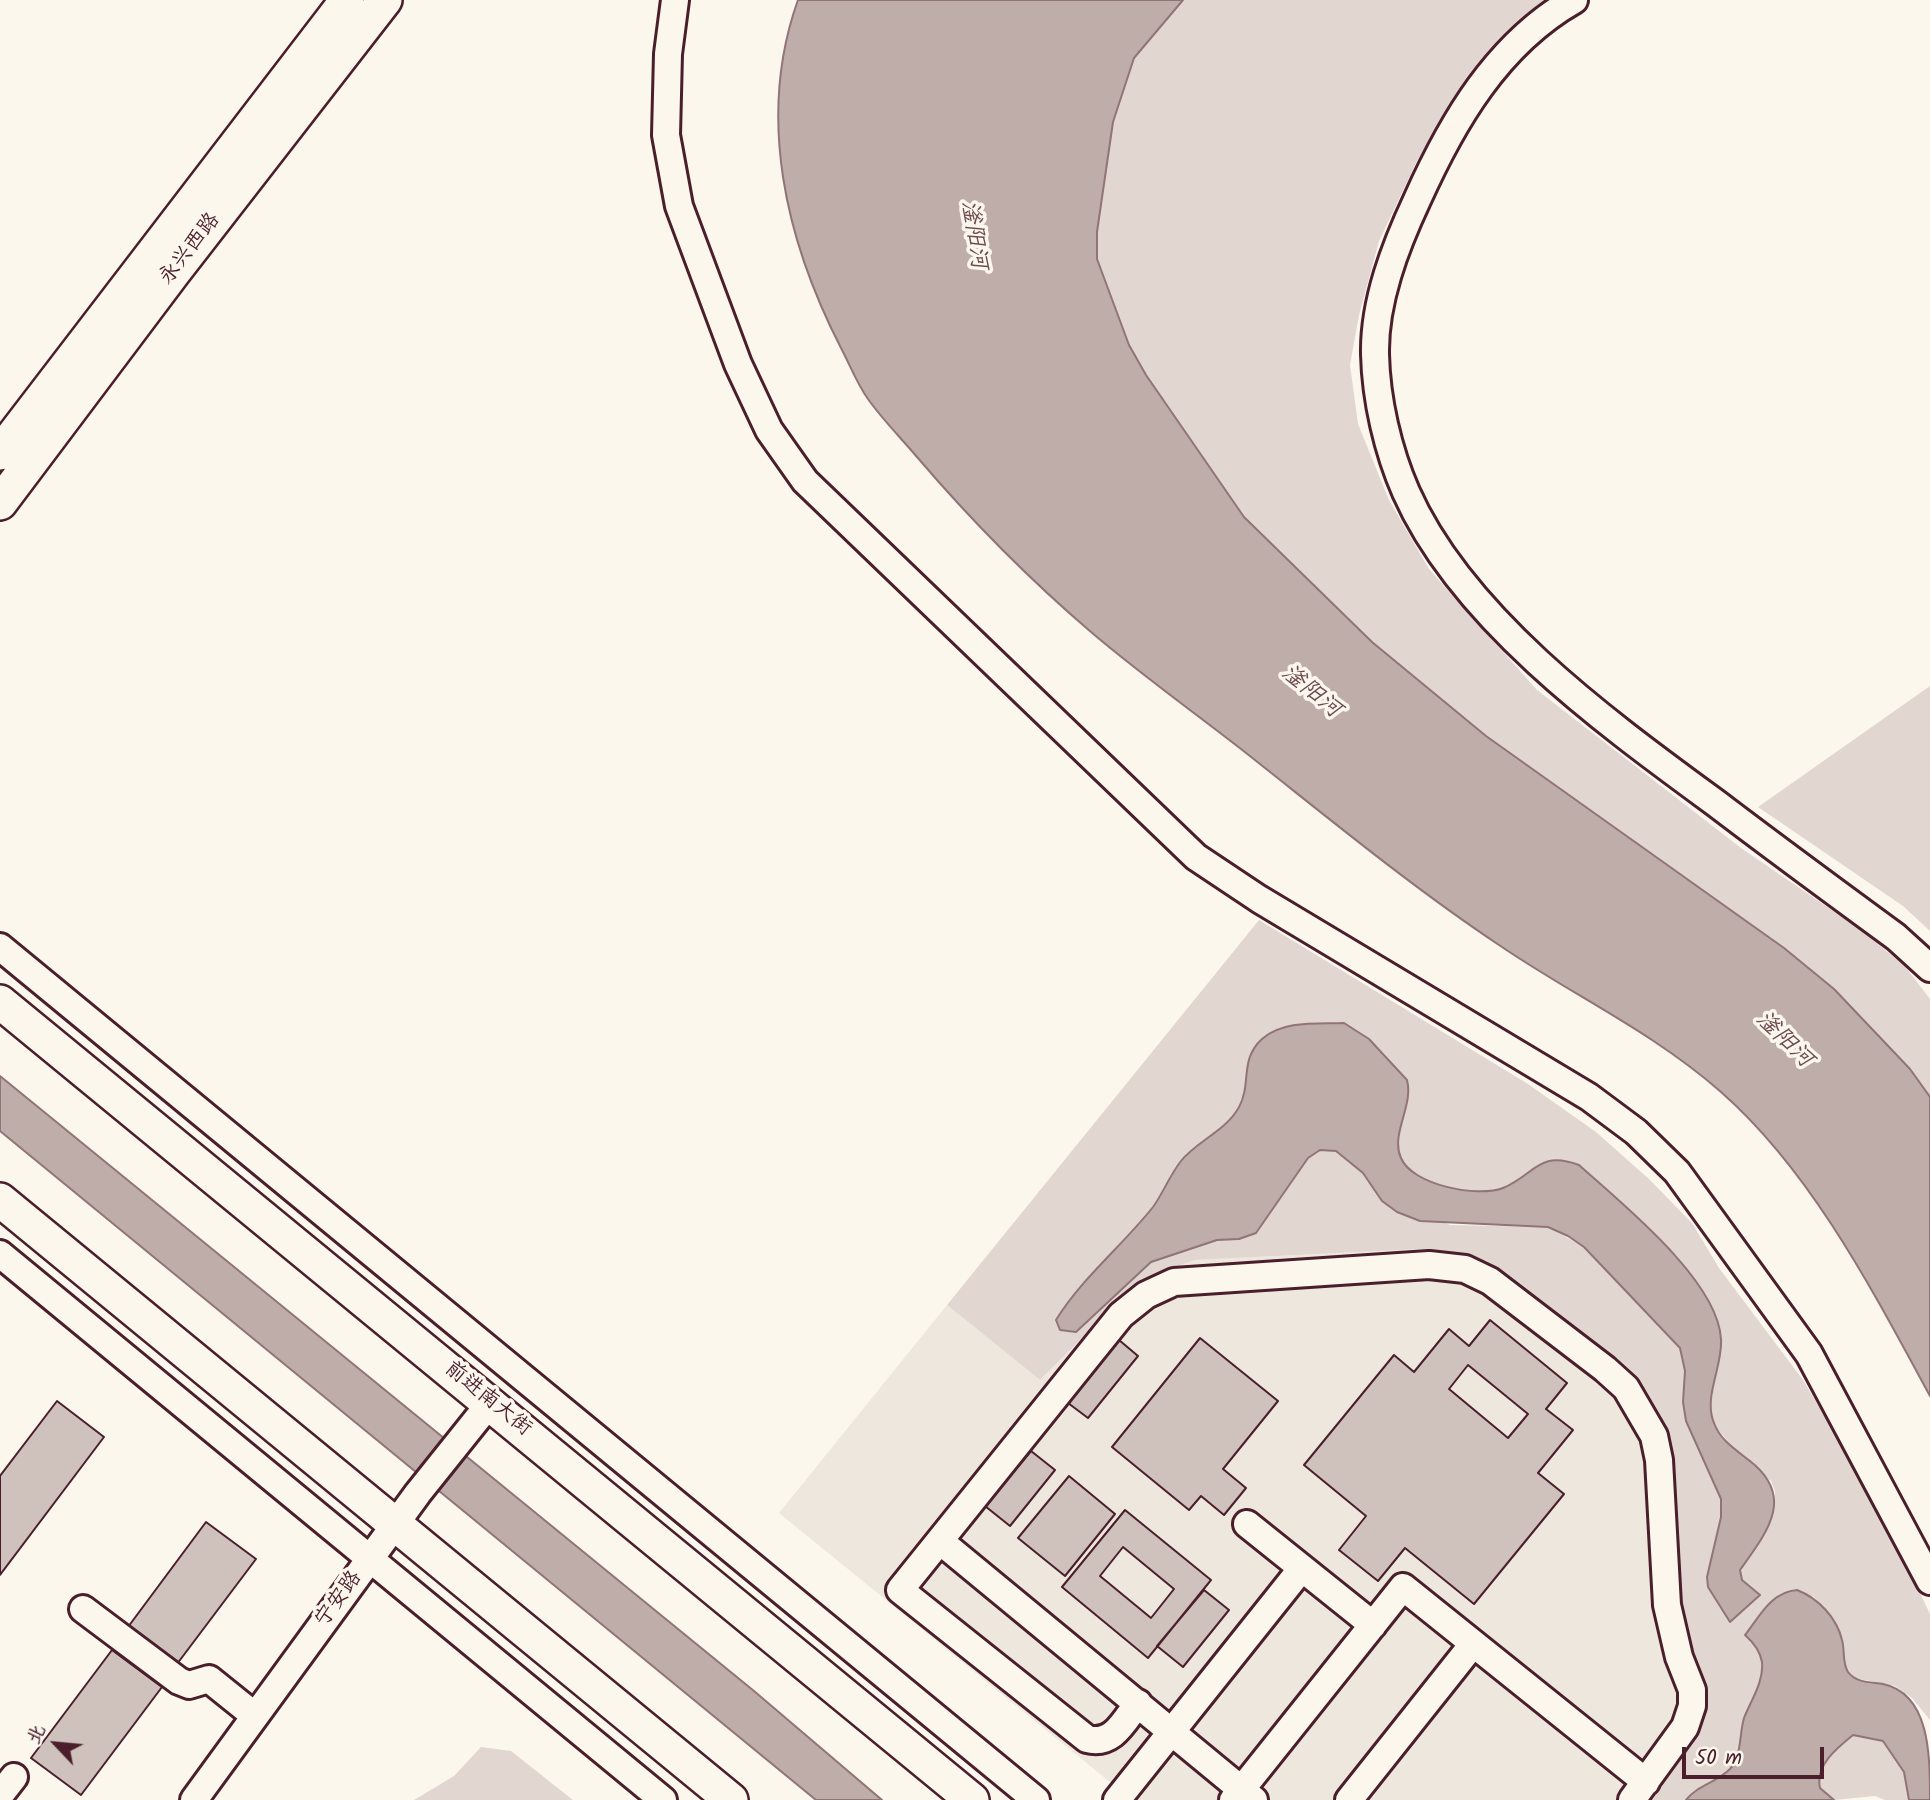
<!DOCTYPE html>
<meta charset="utf-8">
<style>
body{margin:0}
#map{position:relative;width:1930px;height:1800px;overflow:hidden;background:#fbf7ec;font-family:Kalam,"LXGW WenKai TC",sans-serif}
canvas{display:block}
.north{position:absolute;left:21px;top:1709px;width:70px;height:70px;-webkit-text-stroke:5px #fbf7ec;paint-order:stroke;rotate:296deg;font-size:19px;font-weight:700;line-height:28px;text-align:center;color:#4a1f2b}
.north::after{content:'';display:block;margin:auto;width:24px;height:32px;background:#4a1f2b;clip-path:polygon(50% 0,100% 100%,50% 72%,0 100%)}
.scale{position:absolute;left:1682px;top:1747px;width:142px;height:32px;box-sizing:border-box;border:4px solid #4a1f2b;border-top:0;padding-left:9px;font-size:21px;line-height:24px;white-space:nowrap;color:#4a1f2b;-webkit-text-stroke:5px #fbf7ec;paint-order:stroke}
</style>
<div id="map">
<canvas width="1930" height="1800"></canvas>
<div class="north">北</div>
<div class="scale">50 m</div>
</div>
<script>
const c = document.querySelector('canvas').getContext('2d');
c.lineJoin = 'round';
function fillPath(path, color) {
  c.fillStyle = color;
  c.fill(path, 'evenodd');
}
function stroke(path, color, width, dash) {
  c.strokeStyle = color;
  c.lineWidth = width;
  c.lineCap = dash ? 'butt' : 'round';
  c.setLineDash(dash || []);
  c.stroke(path);
}
function write(font, color, halo, rows, align = 'center') {
  c.font = font + ' Kalam,"LXGW WenKai TC",sans-serif';
  c.lineWidth = 7;
  c.setLineDash([]);
  c.textBaseline = 'middle';
  c.strokeStyle = halo;
  c.fillStyle = color;
  for (const [text, x, y, turn = 0] of rows) {
    c.save();
    c.translate(x, y);
    c.rotate((+turn || 0) * Math.PI / 180);
    c.textAlign = isNaN(turn) ? turn : align;
    if (halo) c.strokeText(text, 0, 0);
    c.fillText(text, 0, 0);
    c.restore();
  }
}
fillPath(new Path2D(`
 M1420,1249l39,5 20,8 181,160 10,27 8,134 9,58 16,30 3,40 -11,26 -49,63h-514l-353,-287 168,-208 93,75 101,-101 27,-11 27,-8z`), '#eee7de');
fillPath(new Path2D(`
 M1183,0h362l-45,42 -46,59 -36,58 -39,82 -20,74 -9,50 8,59 31,76 40,69 108,121 204,158 117,80 46,37 26,34v98l-20,-28 -126,-121 -298,-212 -114,-94 -128,-125 -98,-142 -17,-30 -32,-86v-27l16,-110 21,-64z
 M1930,686v245l-27,-25 -145,-99z
 M1259,920l269,164 68,48 53,47 43,44 27,45 84,112 57,96 42,79 28,59v106l-18,-22 -17,-12 -41,-8 -7,-8 -10,-46 -24,-28 -63,44c6,8 12,15 12,24 1,22 -14,38 -18,58 -4,15 -3,34 -14,47 -13,14 -31,15 -44,31h-40c20,-26 53,-56 59,-89 7,-36 -17,-54 -21,-82 -11,-67 0,-143 -24,-207l-181,-160 -20,-8 -39,-5 -225,11 -54,19 -101,101 -93,-75zM1344,1023l41,31 24,35c-2,20 -16,49 -9,68 11,27 78,41 102,31 34,-14 35,-39 77,-23l99,92 43,80 -11,74 4,14 21,25 36,31 4,10v14l-10,29 -25,36 2,10 18,15 -49,-34 8,-28 2,-34 -35,-78 -3,-19 2,-31 -5,-23 -96,-101 -36,-20 -98,-2 -78,-38 -9,-14 -27,-22 -16,-1 -12,8 -52,75 -17,6 -21,1 -67,22 -75,69 103,-168c31,-33 68,-41 68,-95z
 M1852,1735l31,6 21,31 5,28h-24l-10,-4 -41,4c-36,-17 1,-50 18,-65z
 M481,1747l30,4 62,49h-159l40,-24z`), '#e2d7d0');
const water = new Path2D(`
 M798,0h385l-49,58 -21,64 -16,110v27l32,86 17,30 98,142 128,125 114,94 298,212 50,41 76,80 20,28v299c-57,-105 -119,-225 -209,-304 -68,-60 -149,-97 -222,-147 -90,-60 -173,-129 -258,-196 -50,-39 -102,-76 -150,-117 -62,-53 -121,-113 -174,-175 -16,-19 -35,-38 -49,-58 -11,-15 -18,-34 -27,-51 -55,-107 -85,-231 -43,-348z
 M1344,1023l25,16 38,41c7,26 -17,54 -6,78 11,27 77,40 102,30 33,-14 35,-38 76,-23 42,38 139,115 142,174 2,27 -18,58 -7,84 6,17 22,27 36,38 46,36 17,71 -10,109l2,10 18,15 -30,27 -22,-35 -1,-10 14,-60v-18l-35,-78 -3,-19 2,-31 -5,-23 -96,-101 -16,-11 -20,-9 -128,-6 -23,-9 -15,-11 -19,-28 -27,-22 -16,-1 -12,8 -52,75 -17,6 -22,1 -66,22 -75,70 -16,-2 -4,-10c26,-42 66,-74 97,-113 10,-14 17,-32 28,-46 17,-21 44,-29 58,-54 13,-24 0,-47 23,-68 21,-19 56,-15 82,-16z
 M0,1076l754,615 128,109h-66l-816,-669z
 M1797,1590c21,8 40,28 45,50 3,10 0,23 6,32 8,11 23,10 35,12 47,10 47,71 47,116h-21l-5,-28 -21,-31 -30,-6c-16,13 -38,30 -33,53l14,12h-148c13,-16 30,-17 44,-31 12,-13 9,-34 14,-51 7,-18 20,-36 18,-56 -2,-11 -9,-20 -17,-27 15,-19 26,-43 52,-45z`);
fillPath(water, '#bfadaa');
stroke(water, '#907477', 2);
const building = new Path2D(`
 M1490,1320l77,63 -21,26 27,21 -35,43 26,21 -90,110 -69,-56 -27,33 -39,-31 27,-34 -62,-51 90,-110 20,17 35,-43 20,17zM1468,1365l60,49 -20,24 -59,-49z
 M1200,1338l78,63 -55,68 23,19 -22,27 -23,-19 -12,14 -77,-63z
 M1119,1340l19,16 -50,62 -20,-15z
 M57,1401l47,36 -104,138v-99z
 M1031,1451l24,19 -45,56 -25,-20z
 M1069,1476l46,38 -50,62 -47,-38z
 M1125,1510l86,70 -63,78 -86,-71zM1123,1547l51,42 -23,29 -51,-42z
 M206,1522l50,37 -79,105 -49,-37z
 M1204,1590l25,20 -46,57 -26,-21z
 M112,1650l50,37 -81,108 -50,-37z`);
fillPath(building, '#cfc2bc');
stroke(building, '#4a1f2b', 2);
const minor = new Path2D(`
 M675,0l-7,54 -2,81 13,71 59,158 31,66 36,51 391,376 63,42 330,198 47,35 41,40 132,182 121,227
 M1574,0c-77,44 -122,122 -157,200 -22,47 -43,102 -42,154 1,46 13,97 31,138 56,127 202,232 311,312 59,45 119,89 179,133l34,31
 M0,947l1036,853
 M0,1254l663,546
 M1247,1524l126,101
 M940,1541l314,259
 M83,1609l96,72 10,4 20,-6 46,37
 M1138,1703c-14,18 -25,43 -51,36l-187,-149 221,-275 25,-20 28,-13 255,-17 36,4 25,12 115,88 21,19 28,48 5,24 8,145 12,52 13,33v16l-7,21 -53,73
 M0,1795l14,-18
 M194,1800l224,-307 72,-90
 M1117,1800l185,-232
 M1233,1800l170,-213 243,195
 M1349,1800l124,-156`);
const major = new Path2D(`
 M0,453l347,-453
 M0,503l173,-230 212,-273
 M0,1002l972,798
 M0,1200l731,600`);
stroke(minor, '#4a1f2b', 32);
stroke(major, '#4a1f2b', 38);
stroke(minor, '#fbf7ec', 26);
stroke(major, '#fbf7ec', 33);
write('21px', '#4a1f2b', '#fbf7ec', [
 ["永兴西路",191,250,-52],
 ["前进南大街",487,1400,39],
 ["宁安路",340,1600,-54]
]);
write('italic 23px', '#6d4a51', '#fbf7ec', [
 ["滏阳河",972,235,81],
 ["滏阳河",1310,693,39],
 ["滏阳河",1783,1041,44]
]);
</script>
